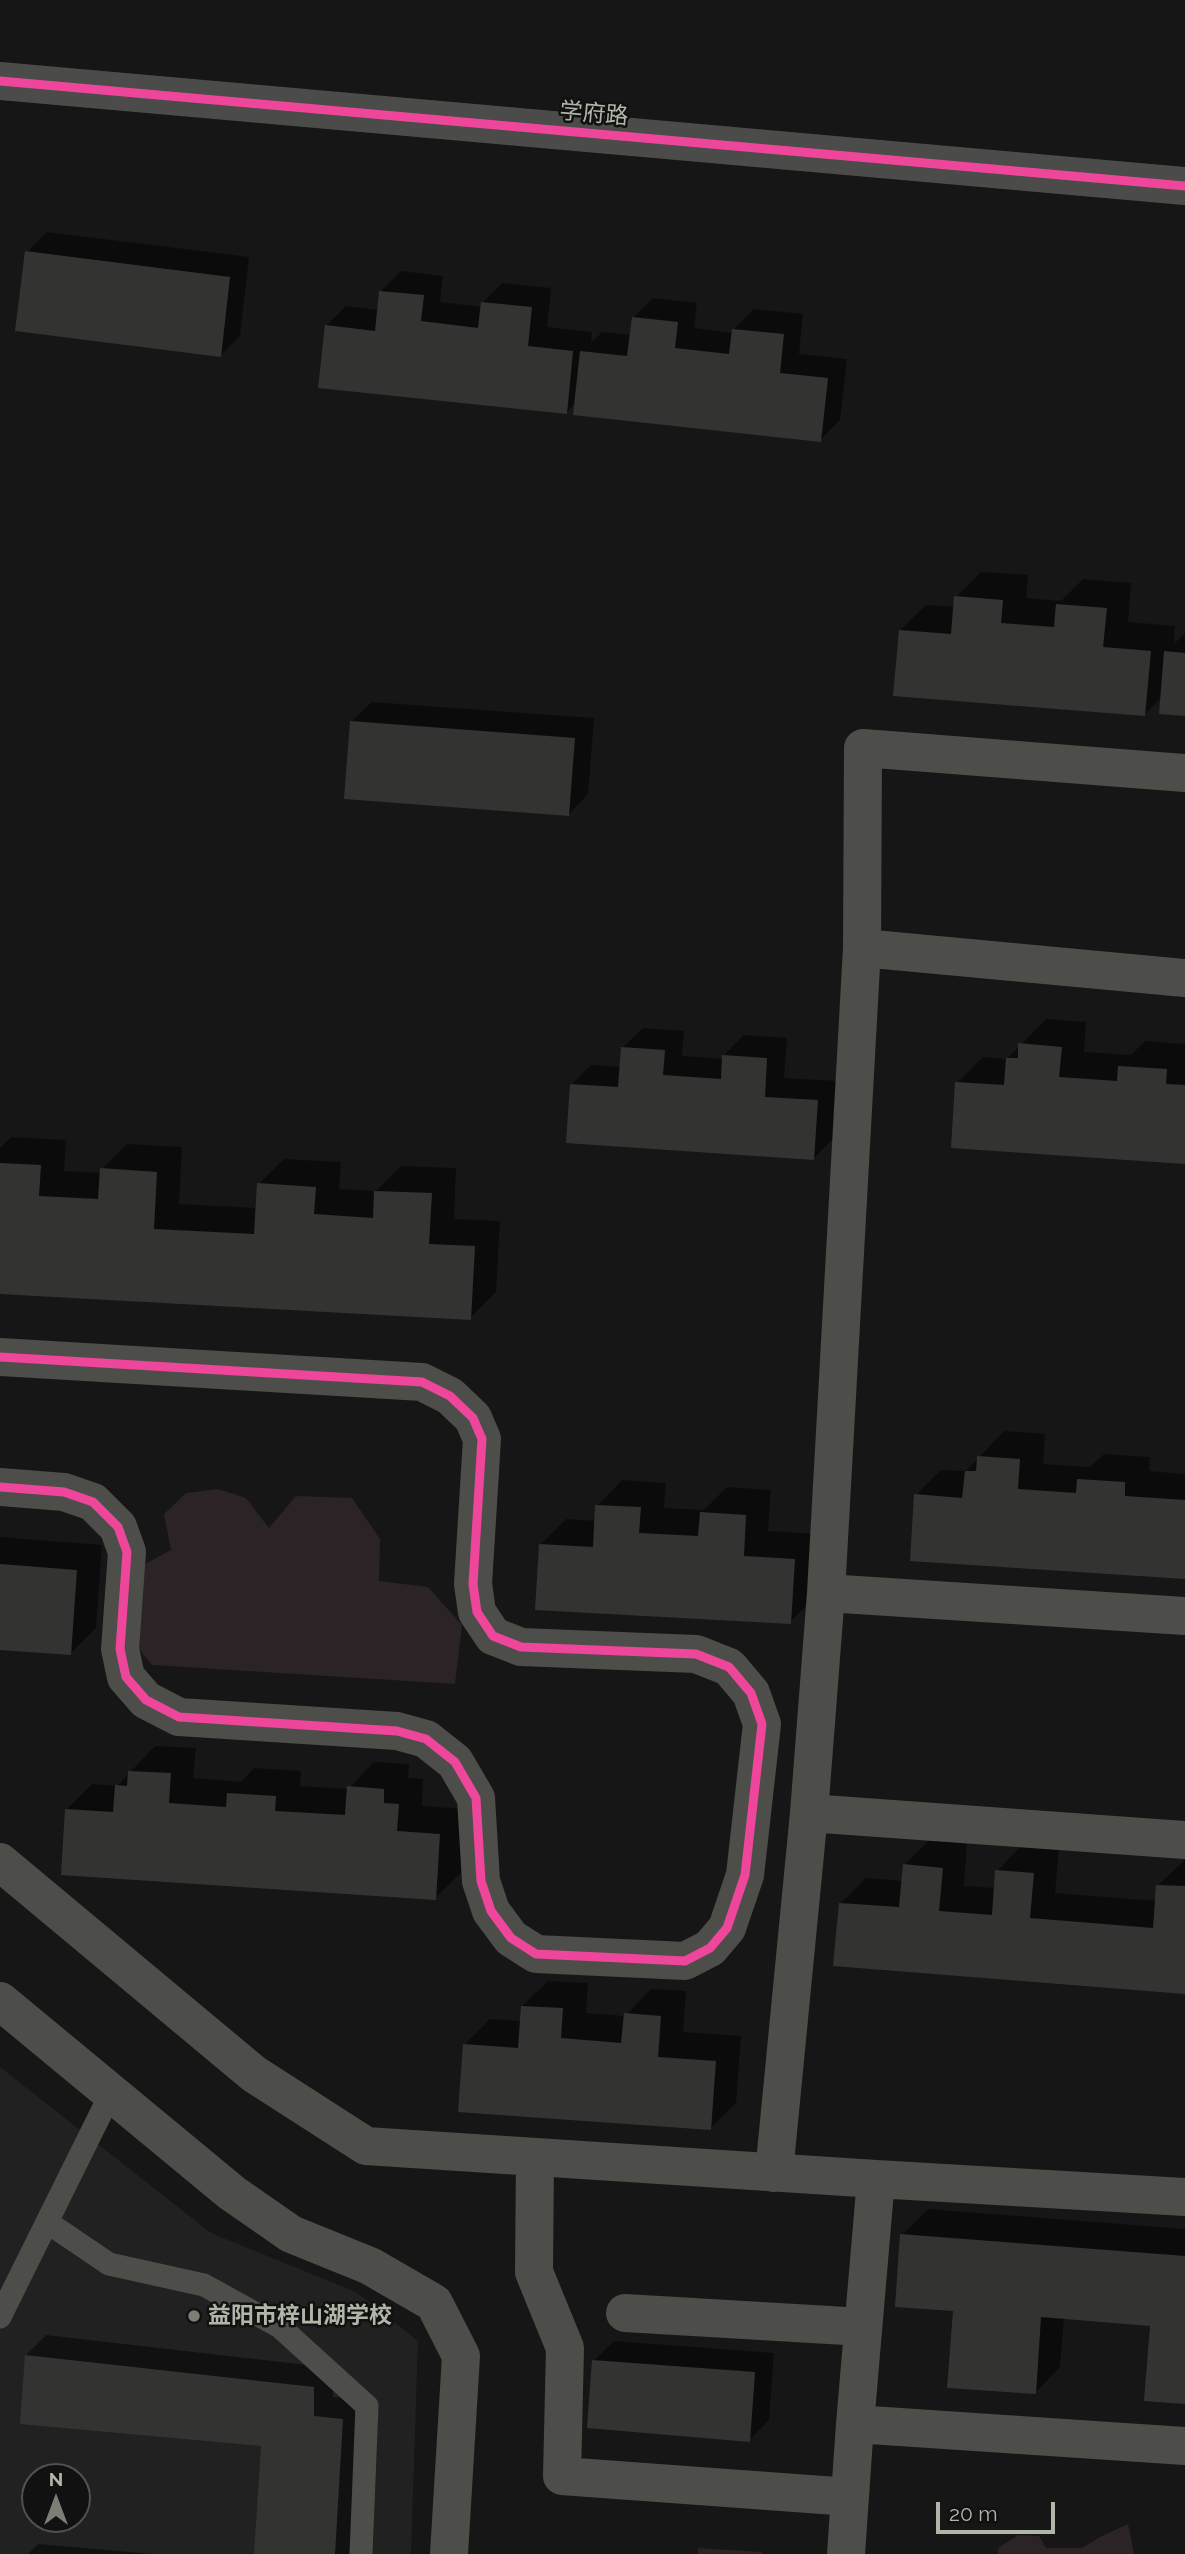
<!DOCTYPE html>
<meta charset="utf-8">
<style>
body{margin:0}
#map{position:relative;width:1185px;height:2554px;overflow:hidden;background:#161616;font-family:Raleway,sans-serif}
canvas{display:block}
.north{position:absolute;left:21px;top:2463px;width:70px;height:70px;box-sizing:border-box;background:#101110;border:2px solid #50534d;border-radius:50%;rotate:0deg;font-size:19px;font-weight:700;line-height:28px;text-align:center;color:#b0b6a8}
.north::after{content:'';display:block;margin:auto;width:24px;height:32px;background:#7a7e75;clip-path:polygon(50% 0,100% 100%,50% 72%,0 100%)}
.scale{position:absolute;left:936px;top:2502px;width:119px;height:32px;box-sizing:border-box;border:4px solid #b0b6a8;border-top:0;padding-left:9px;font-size:21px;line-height:24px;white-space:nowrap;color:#b0b6a8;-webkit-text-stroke:5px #101110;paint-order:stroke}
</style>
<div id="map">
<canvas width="1185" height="2554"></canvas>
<div class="north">N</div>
<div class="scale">20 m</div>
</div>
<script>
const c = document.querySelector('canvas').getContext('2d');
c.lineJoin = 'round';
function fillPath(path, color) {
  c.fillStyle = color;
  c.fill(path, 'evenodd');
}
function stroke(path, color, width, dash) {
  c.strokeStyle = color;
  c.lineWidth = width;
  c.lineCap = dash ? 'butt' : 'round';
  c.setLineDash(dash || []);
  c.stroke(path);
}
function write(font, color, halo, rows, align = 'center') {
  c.font = font + ' Raleway,"Noto Sans SC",sans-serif';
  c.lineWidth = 5;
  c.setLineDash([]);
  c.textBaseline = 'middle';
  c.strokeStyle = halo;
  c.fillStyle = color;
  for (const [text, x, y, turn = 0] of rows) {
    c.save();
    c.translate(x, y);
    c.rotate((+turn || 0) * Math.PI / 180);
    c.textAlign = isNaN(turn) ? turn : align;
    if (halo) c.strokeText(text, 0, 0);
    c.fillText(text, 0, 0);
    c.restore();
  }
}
fillPath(new Path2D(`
 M0,2067l211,166 145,59 62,49 -7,213h-411zM35,2477h42v42h-42z`), '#202120');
fillPath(new Path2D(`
 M218,1489l28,9 23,30 27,-32 56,2 28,41 -1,42 49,6 34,38 -7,59 -303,-19 -17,-21 6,-78 30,-16 -7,-36 22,-21z
 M1128,2524l6,30h-136v-6l20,-13 21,1 7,12h36l18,-11z
 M698,2548l64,4v2h-64z`), '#2b2325');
fillPath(new Path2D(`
 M47,232l202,25 -9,79 -20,20 -193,-104z
 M401,271l42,5 -3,26 42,5v-4l20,-20 49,5 -4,39 45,5 -1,11 11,-11 29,3 2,-17 20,-20 44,5 -3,25 39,5 1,-4 20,-20 49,5 -4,40 48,5 -7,61 -20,20 -244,-38 -10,11 -240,-87 20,-20 33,4 2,-19z
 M981,572l47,3 -2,23 35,3 22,-22 48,4 -3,39 47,4 -1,18 11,-11v81l-23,-17 -17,17 -245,-84 26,-25 29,2 1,-10z
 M372,702l222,16 -6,76 -19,20 -217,-93z
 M1046,1019l40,3 -2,30 47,3 14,-14 40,3v118l-228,-79 26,-26 24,2z
 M643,1028l41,3 -2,25 42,3v-4l20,-20 43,3 -3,40 53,3 -3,57 -20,20 -243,-73 20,-20 31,2 1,-20z
 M11,1137l55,3 -2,31 37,2 1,-4 25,-25 55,3 -3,57 78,4 2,-24 25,-25 57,3 -2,27 37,2 25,-25 55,2 -2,51 46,2 -4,71 -26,26 -470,-25v-145z
 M1004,1431l41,3 -2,30 47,3 14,-13 46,3 -1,14 36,3v103l-269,-82 25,-25 25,1z
 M622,1480l44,3 -2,25 40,2 23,-23 44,3 -3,41 52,3 -4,63 -26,25 -250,-77 26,-26 30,2 1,-15z
 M0,1537l102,8 -6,83 -26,26 -70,-6z
 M155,1746l41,2 -3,30 48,4 13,-14 47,3 -1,15 48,3 26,-27 35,2 -1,14 15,1 -1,27 43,3 -4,64 -26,25 -368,-89 25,-25 25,2z
 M930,1839l37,4 -3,43 32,2 1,-17 25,-26 37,3 -4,45 102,8 1,-16 27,-25v132l-345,-88 26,-26 37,3 1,-16z
 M548,1981l40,2 -2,30 39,3 26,-27 35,2 -3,41 58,4 -5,67 -25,25 -246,-84 25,-25 31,2 1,-15z
 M928,2209l257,20v173l-33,-78 -88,-7 -4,50 -25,26 -80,-84 -53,-74z
 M46,2335l287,33v29l29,3 -9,154h-97l6,-110 -236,-89z
 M614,2341l160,12 -5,67 -20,20 -155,-79z
 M38,2544l114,10h-124z`), '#0007');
fillPath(new Path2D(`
 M25,251l205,26 -9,80 -206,-26z
 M379,291l45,4 -3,26 57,7 3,-26 51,5 -4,39 45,5 -6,63 -249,-26 7,-63 50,6z
 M632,317l46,5 -3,26 54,6 3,-25 52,5 -4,39 48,5 -7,64 -248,-27 7,-64 47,5z
 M954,596l49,4 -2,23 53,4 2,-23 51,4 -4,39 48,4 -6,65 -252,-20 6,-66 52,4z
 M1164,651l21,2v63l-26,-2z
 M350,721l225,17 -6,78 -225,-17z
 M1018,1043l44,4 -3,30 58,4 1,-15 49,3 -1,15 19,1v79l-234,-16 4,-66 49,3 2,-27h12z
 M621,1047l44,3 -2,25 58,4 1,-24 45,3 -2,39 53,3 -4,60 -248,-17 4,-59 48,3z
 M0,1163l41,2 -2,31 59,3 2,-31 57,4 -3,57 100,5 3,-51 59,4 -2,27 59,4 1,-27 58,2 -3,51 46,2 -4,74 -471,-26z
 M977,1456l43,3 -2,30 58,4 1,-14 48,3v14l60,4v79l-275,-18 4,-67 48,4 3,-27h11z
 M595,1505l46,2 -2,26 59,3 2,-24 46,3 -2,41 51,3 -4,65 -256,-14 4,-66 54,3z
 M0,1564l77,6 -6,85 -71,-5z
 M128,1771l43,2 -2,30 57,4 1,-14 49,3 -1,15 70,4 2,-29 37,3v14l15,1 -2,27 43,3 -4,66 -375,-25 4,-66 48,3 2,-27 12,1z
 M903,1864l40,4 -4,43 53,4 3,-45 39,3 -4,45 123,10 3,-43 29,1v108l-352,-28 6,-63 60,4z
 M521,2006l42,2 -2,30 60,5 3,-30 37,3 -3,41 58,4 -5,69 -253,-18 5,-68 55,4z
 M900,2234l285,22v148l-41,-3 6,-75 -109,-9 -5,77 -89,-6 6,-77 -58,-4z
 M25,2355l289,32v29l29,3 -8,135h-81l7,-108 -241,-22z
 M592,2360l163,12 -5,70 -163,-14z`), '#333432');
stroke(new Path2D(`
 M47,2222l62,42 95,21 76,42 87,79 -6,148
 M0,2317l111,-224`), '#4d4e4a', 23);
stroke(new Path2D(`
 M862,948l323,30
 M0,1357l422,25 28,14 23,22 9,21 -9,145 4,28 16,24 28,11 175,7 33,13 22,26 11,31 -17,151 -18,53 -17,20 -25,13 -149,-7 -25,-16 -20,-27 -10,-30 -5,-83 -21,-36 -29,-23 -29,-8 -218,-14 -33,-17 -20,-23 -6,-28 7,-97 -9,-25 -25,-25 -29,-10 -64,-5
 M826,1593l36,-645 1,-200 322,25
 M809,1813l376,27
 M0,1862l254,212 112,72 510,33
 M0,2001l232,192 59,41 79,32 64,37 27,53 -12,198
 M535,2157l-1,115 31,76 -3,128 288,21
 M774,2173l35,-360 17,-220 359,23
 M1185,2197l-309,-18 -21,245 330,22
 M625,2313l238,14
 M846,2554l9,-130`), '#4d4e4a', 38);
stroke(new Path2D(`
 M0,81l1185,105`), '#4b4c49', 38);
stroke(new Path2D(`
 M0,81l1185,105
 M0,1357l422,25 28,14 23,22 9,21 -9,145 4,28 16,24 28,11 175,7 33,13 22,26 11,31 -17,151 -18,53 -17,20 -25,13 -149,-7 -25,-16 -20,-27 -10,-30 -5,-83 -21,-36 -29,-23 -29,-8 -218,-14 -33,-17 -20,-23 -6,-28 7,-97 -9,-25 -25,-25 -29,-10 -64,-5`), '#ed469a', 9);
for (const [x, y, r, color] of [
 [194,2316,7,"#7a7e75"]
]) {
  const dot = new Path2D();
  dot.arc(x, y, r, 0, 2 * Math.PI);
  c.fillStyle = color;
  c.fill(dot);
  stroke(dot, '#101110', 2.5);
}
write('23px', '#b0b6a8', '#101110', [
 ["学府路",594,114,5]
]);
write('bold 23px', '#b0b6a8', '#101110', [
 ["益阳市梓山湖学校",208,2316]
], 'left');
</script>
